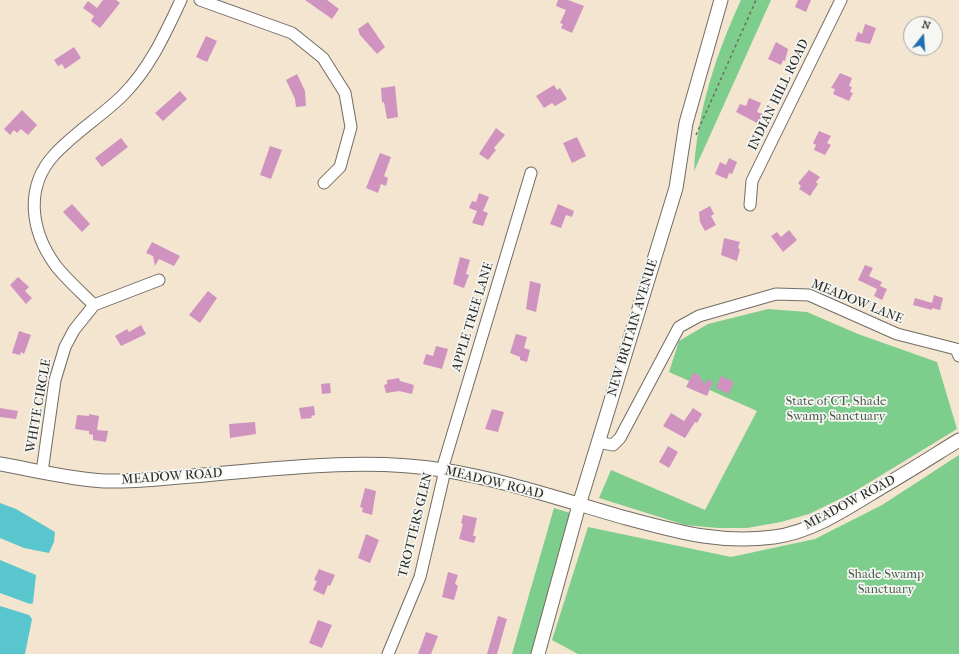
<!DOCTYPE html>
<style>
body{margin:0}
#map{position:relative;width:959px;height:654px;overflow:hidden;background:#f3e5cf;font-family:"IM FELL French Canon",serif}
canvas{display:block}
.north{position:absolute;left:903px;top:16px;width:40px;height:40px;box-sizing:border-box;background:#f6f6f2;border:1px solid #a5a5a2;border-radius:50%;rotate:17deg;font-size:11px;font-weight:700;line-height:16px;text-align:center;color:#2b2b2b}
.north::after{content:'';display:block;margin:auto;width:14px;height:18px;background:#1f6fb2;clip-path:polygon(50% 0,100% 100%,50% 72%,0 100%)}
</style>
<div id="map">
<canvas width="959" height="654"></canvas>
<div class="north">N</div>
</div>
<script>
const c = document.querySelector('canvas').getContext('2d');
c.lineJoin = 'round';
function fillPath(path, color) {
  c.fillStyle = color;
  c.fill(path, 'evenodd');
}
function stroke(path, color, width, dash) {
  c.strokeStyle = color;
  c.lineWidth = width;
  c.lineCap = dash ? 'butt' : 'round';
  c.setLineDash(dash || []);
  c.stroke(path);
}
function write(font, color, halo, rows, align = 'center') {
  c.font = font + ' "IM FELL French Canon",serif';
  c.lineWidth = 3.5;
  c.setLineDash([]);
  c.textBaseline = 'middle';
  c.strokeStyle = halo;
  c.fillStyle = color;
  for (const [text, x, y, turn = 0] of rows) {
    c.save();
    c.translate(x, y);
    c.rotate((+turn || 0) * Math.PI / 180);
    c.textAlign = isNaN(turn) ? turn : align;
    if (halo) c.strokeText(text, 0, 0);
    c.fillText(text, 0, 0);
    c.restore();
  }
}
fillPath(new Path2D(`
 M741,0h30l-77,171c3,-59 22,-117 47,-171z
 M768,309l39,3 51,22 79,28 20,67 -105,64 -43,21 -28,8 -34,6h-29l-33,-3 -86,-27 12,-28 94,40 52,-99 -88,-39 10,-31 29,-17z
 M959,455v199h-381l-26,-14 36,-113 143,30 84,-18 67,-34z
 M554,508l16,5 -39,141h-19z`), '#7dcd8d');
fillPath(new Path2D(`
 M0,503l16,6 39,23 -1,10 -5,11 -25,-5 -24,-10z
 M0,560l36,15 -3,28 -3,1 -30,-11z
 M0,606l29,9 3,4 -7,35h-25z`), '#59c6cd');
fillPath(new Path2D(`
 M103,0h13l4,3 -20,25 -9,-7 3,-5 -11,-8 5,-7 9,7z
 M305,0h22l12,9 -7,10z
 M558,0h10l16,6 -12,27 -11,-5 2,-4 -3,-1 6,-13 -10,-4z
 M798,0h13l-5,12 -11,-5z
 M368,22l17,25 -8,7 -17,-19 -2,-6z
 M865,24l11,4 -6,16 -15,-3 3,-9 4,2z
 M206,36l11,5 -10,21 -11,-5z
 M776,42l12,7 -3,12 -2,-1 -2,5 -13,-6z
 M74,47l7,11 -16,11 -3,-5 -4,2 -4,-6z
 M840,73l12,5 -3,8 3,1 -2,5 3,1 -4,8 -16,-7 2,-5 -4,-1z
 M297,74l8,17 1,15 -10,1 -1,-8 -9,-19z
 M554,85l3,5 3,-2 7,11 -12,7 -3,-3 -8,5 -8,-12z
 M395,86l3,31 -11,2 -3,-17 -2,1 -1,-15z
 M180,91l7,8 -24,22 -8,-8z
 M749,98l12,5 -4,9 6,2 -4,10 -23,-12 4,-8 6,2z
 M22,110l15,15 -9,10 -7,-6 -4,4 -3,-3 -4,5 -6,-6z
 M496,128l9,7 -11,13 2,2 -8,10 -9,-6z
 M819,131l12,5 -4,7 4,2 -6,10 -11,-5 2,-5 -3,-2z
 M577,137l9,19 -14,7 -9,-20z
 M121,138l7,9 -26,20 -7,-9z
 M270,146l12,4 -11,29 -11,-4z
 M380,153l11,4 -7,19 4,2 -2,8 -5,-2 -3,9 -12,-5z
 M729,158l8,4 -5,12 -3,-1 -2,6 -12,-5 5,-12 6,3z
 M809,170l11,7 -4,5 2,2 -8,12 -11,-7 2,-3 -3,-3z
 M479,193l10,4 -6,14 5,2 -5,13 -11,-3 5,-12 -8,-3 3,-7 4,1z
 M72,204l18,20 -8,8 -19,-20z
 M558,204l16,7 -2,6 -6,-2 -5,13 -11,-4z
 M710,206l4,8 -3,2 5,9 -11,6 -5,-9 -1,-10z
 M789,230l8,10 -14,12 -12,-16 6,-4 4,5z
 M724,238l16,4 -2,6 2,1 -3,12 -16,-6z
 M152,242l28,14 -6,10 -15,-7 -4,7 -2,-10 -7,-3z
 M460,257l10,3 -4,14 3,1 -5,13 -11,-4z
 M865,265l8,3 -4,8 13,6 -2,4 7,3 -5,11 -8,-4 3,-7 -19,-9z
 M18,277l11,10 -4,4 7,7 -6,6 -16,-19z
 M530,281l11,3 -5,28 -10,-3z
 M208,291l9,7 -17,25 -11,-8z
 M934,295l9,3 -3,12 -8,-2v2l-19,-5 2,-7 17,5z
 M141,325l5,9 -25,12 -6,-10 12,-7 2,3z
 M19,331l12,4 -7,19 -3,-2 -1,3 -8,-2z
 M516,334l11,3 -3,11 6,2 -3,12 -7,-2v-3l-10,-4z
 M436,346l12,3 -6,20 -19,-5 3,-10 7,2z
 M693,373l6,2 6,10 2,-6 6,3 -6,14 -21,-9z
 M721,376l13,6 -5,12 -13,-6z
 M399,378l1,3 14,4 -2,9 -13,-3 -13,2 -2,-8 3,-1v-4z
 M330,383l1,10 -9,1 -1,-10z
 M314,406l1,9 -4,1 1,2 -11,1 -2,-11z
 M0,408l18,3 -2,8 -16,-2z
 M693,408l9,6 -5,9 -2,-1 -10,16 -22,-12 8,-13 13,8z
 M492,409l12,3 -6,20 -13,-3z
 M89,414l10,2 -2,14 11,1 -2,11 -13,-2v-5l-4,-1v-3l-14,-2 2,-14 12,1z
 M255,422l1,12 -26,4 -1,-14z
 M668,446l10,6 -9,16 -10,-6z
 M365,488l11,3 -4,24 -10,-3 1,-4 -3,-1z
 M463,515l14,3 -4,18h3l-2,7 -15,-4 4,-15 -2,-1z
 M366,534l13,6 -9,23 -12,-5z
 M319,569l16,6 -5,11 -2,-1 -4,10 -11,-5 4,-9 -3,-1z
 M448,572l10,3 -3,9 3,2 -4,14 -12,-3z
 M498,616l9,3 -10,35h-10z
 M318,620l14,5 -10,23 -13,-5z
 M426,632l12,4 -7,18h-13z`), '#d093bf');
const minor = new Path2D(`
 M200,0l92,33 31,25 22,35 6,34 -11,40 -16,16
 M750,205l2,-24 89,-181
 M94,305c-12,-12 -27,-25 -38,-39 -25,-34 -32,-78 -2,-111 21,-23 48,-39 69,-60 27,-27 42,-61 58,-95
 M598,442l15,3 7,-7 59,-111 20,-11 77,-22 33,1 88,39 59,15 3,7
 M42,472l13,-92 10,-33 9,-17 20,-25 65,-25
 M388,654l32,-77 23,-98 1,-16 87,-290`);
const tertiary = new Path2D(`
 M0,464c34,6 69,15 104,17 29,1 60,-3 89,-5 80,-7 171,-19 250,-6 62,10 123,31 183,48 53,14 93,26 148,19 39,-5 75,-30 108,-50 26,-15 51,-31 77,-47
 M538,654l41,-149 97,-317 10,-65 35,-123`);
stroke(minor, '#716c64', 13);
stroke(tertiary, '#716c64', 15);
stroke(new Path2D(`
 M696,135l60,-135`), '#716c64', 1.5, [3, 3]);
stroke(minor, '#fff', 11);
stroke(tertiary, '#fff', 13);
write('13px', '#2b2b2b', '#f6f6f2', [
 ["INDIAN HILL ROAD",779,95,-64],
 ["MEADOW LANE",857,302,22],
 ["APPLE TREE LANE",473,317,-73],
 ["NEW BRITAIN AVENUE",633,328,-73],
 ["WHITE CIRCLE",39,406,-80],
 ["MEADOW ROAD",172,477,-4],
 ["MEADOW ROAD",494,483,14],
 ["MEADOW ROAD",850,503,-28],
 ["TROTTERS GLEN",416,525,-76]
]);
write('13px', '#445c48', '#f6f6f2', [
 ["State of CT, Shade",836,402],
 ["Swamp Sanctuary",836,417],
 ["Shade Swamp",886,575],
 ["Sanctuary",886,590]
]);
</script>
